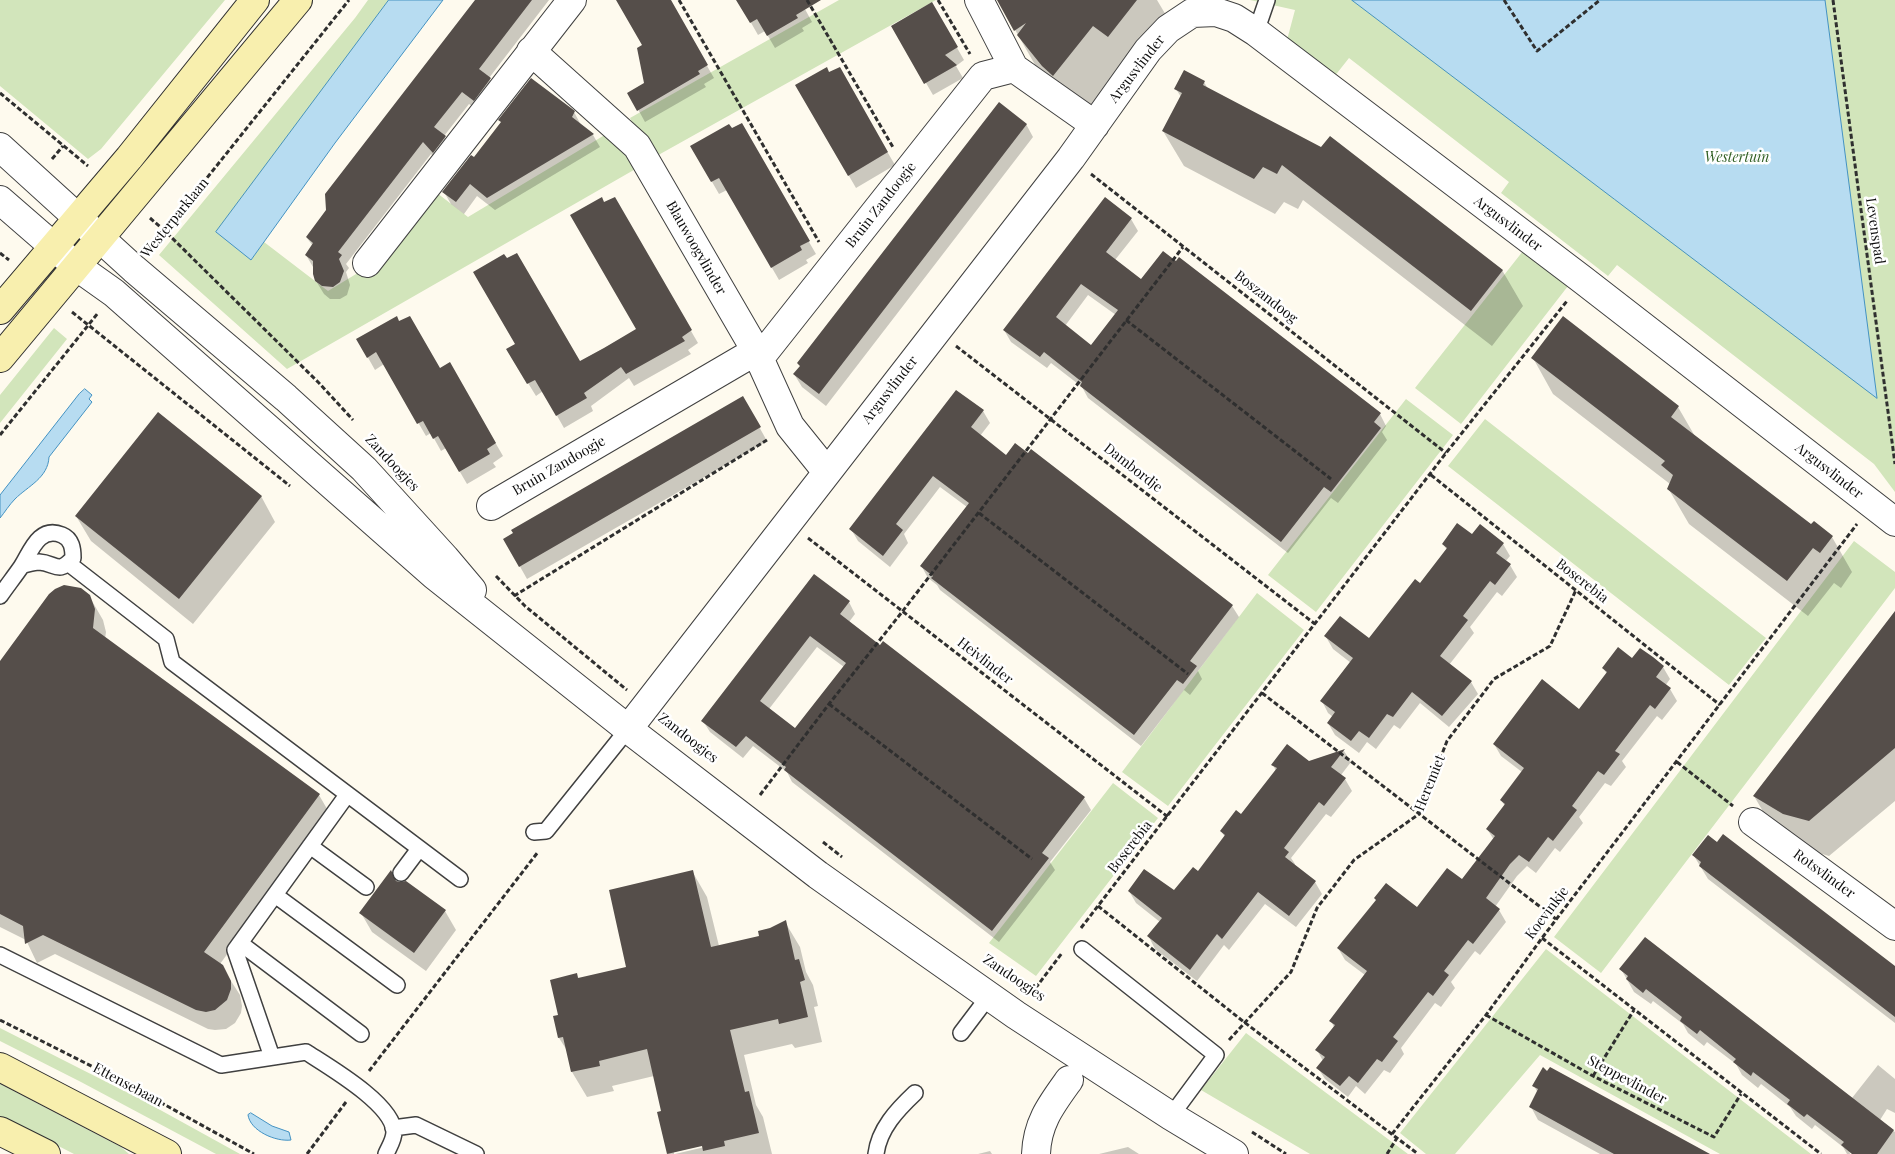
<!DOCTYPE html>
<style>
body{margin:0}
canvas{display:block;background:#fefaee}
</style>
<canvas width="1895" height="1154"></canvas>
<script>
const c = document.querySelector('canvas').getContext('2d');
c.lineJoin = 'round';
function fillPath(path, color) {
  c.fillStyle = color;
  c.fill(path, 'evenodd');
}
function stroke(path, color, width, dash) {
  c.strokeStyle = color;
  c.lineWidth = width;
  c.lineCap = dash ? 'butt' : 'round';
  c.setLineDash(dash || []);
  c.stroke(path);
}
function write(font, color, halo, rows, align = 'center') {
  c.font = font + ' "Playfair Display",serif';
  c.lineWidth = 5;
  c.setLineDash([]);
  c.textBaseline = 'middle';
  c.strokeStyle = halo;
  c.fillStyle = color;
  for (const [text, x, y, turn = 0] of rows) {
    c.save();
    c.translate(x, y);
    c.rotate((+turn || 0) * Math.PI / 180);
    c.textAlign = isNaN(turn) ? turn : align;
    if (halo) c.strokeText(text, 0, 0);
    c.fillText(text, 0, 0);
    c.restore();
  }
}
fillPath(new Path2D(`
 M0,0h225l-124,149 -13,10 -88,-73z
 M368,0h21l-55,75 -83,185 13,-18 64,49 38,-23 62,-82 40,31 145,-87 26,37 -352,202 -128,-114 196,-237z
 M839,0h97l-283,158 -23,-40z
 M1250,0h645v492l-21,-28 -257,-199 -9,11 -107,-83 8,-11 -160,-124 -15,19 -47,-37 8,-30z
 M1523,251l45,35 -107,138 -46,-36z
 M54,328l13,11 -67,84v-28z
 M1406,399l47,36 -137,177 -48,-37z
 M1485,419l281,219 -37,47 -281,-219z
 M1854,541l41,31v16l-294,385 -47,-36z
 M1257,593l47,37 -136,176 -46,-34z
 M1113,783l45,35 -122,158 -47,-33z
 M1546,949l265,205h-91l-180,-99 -85,99h-29l-26,-21z
 M0,1028l144,73 96,53h-24l-135,-72 -81,-41z
 M1246,1033l162,121h-98l-109,-64z
 M0,1084l121,63 8,7h-55l-74,-38z`), '#d2e5bb');
const water = new Path2D(`
 M389,0h54l-108,143 -84,117 -35,-28z
 M1352,0h473l52,398z
 M85,389l7,6 -3,4 3,3 -43,55c-1,21 -21,29 -34,42 -6,6 -10,13 -15,19v-23l79,-101z
 M251,1113l21,13 17,6 2,8c-15,2 -41,-9 -43,-25z`);
fillPath(water, '#b7dcf1');
stroke(water, '#4492c2', 1);
fillPath(new Path2D(`
 M476,0h73l-60,78 9,14 -17,21 -12,-9 -25,32 8,14 -11,14 -10,-10 -85,110 3,4 -3,4 4,13 -3,10 -7,4h-10l-6,-5 -8,-13 -3,-14 -7,-12 7,-9 -6,-8z
 M618,0h51l45,78 -10,6 2,3 -61,35 -16,-29 17,-10 -2,-37z
 M738,0h62l12,22 -10,6 2,3 -29,17 -10,-17 -7,4z
 M998,0h159l19,32 -95,91 -39,-46z
 M932,4l32,56 -8,6 7,12 -30,17 -40,-69z
 M839,69l56,96 -39,23 -59,-102z
 M1204,82l4,7 294,181 21,36 -31,40 -189,-146 -5,9 -14,-7 -9,12 -91,-48 -21,-35 18,-34 -5,-8z
 M574,112l7,13 12,10 7,12 -105,63 -18,-14 -13,18 -13,-10 -7,-12 30,-33z
 M1026,124l7,13 -207,269 -24,-19 -8,-13z
 M741,125l75,129 -10,6 2,3 -29,17 -52,-90 -8,4 -27,-47z
 M614,199l84,144 -10,7 3,4 -57,32 -5,-8 -38,28 2,5 -29,17 -21,-37 -7,5 -21,-34h64l59,-33 -34,-125z
 M1106,199l25,20 7,12 -23,29 27,21 238,133 6,12 -4,6 5,8 -49,63 -7,-5 -43,55 -200,-155 -6,-11 -31,-24 -4,5 -36,-26 -7,-12zM1088,295l28,20 -25,31 -26,-20z
 M399,322l41,48 10,-6 53,92 -10,7 3,4 -29,17 -21,-36 -5,3 -10,-18 -5,3 -42,-72 -9,6 -17,-30z
 M1533,358l145,49 18,31 116,88 20,11 20,35 -11,16 -7,-5 -26,33 -119,-92 -21,-36 2,-4 -117,-90z
 M743,398l24,43 -240,138 -22,-39z
 M983,411l7,12 -10,13 26,21 226,149 7,11 -41,54 4,8 -12,16 -6,-5 -43,56 -201,-156 -3,-5 -9,-7 -6,-11 45,-60 -27,-20 -36,47 4,9 -18,24 -32,-26 -7,-12z
 M261,496l14,26 -82,102 -102,-83 -15,-25z
 M1472,536l31,8 7,12 -5,6 5,3 7,12 -15,19 -5,-4 -27,35 4,6 -25,32 22,17 7,12 -29,33 -29,-24 -20,26 -6,-4 -18,24 -9,-7 -8,11 -24,-18 -7,-12 5,-6 -5,-4 -6,-12 29,-38 -18,-14 -7,-12 44,3 50,-55 27,-35 -4,-6z
 M92,601l11,19 3,12 -1,7 214,156 11,19 -110,150 20,31 2,11 -1,7 -6,10 -9,6 -11,1 -7,-1 -153,-75 -18,9 -11,-23 -26,-13v-264z
 M849,602l6,12 -6,8 31,25 3,-4 201,155 7,12 -41,52 5,8 -56,72 -207,-160 -5,-10 -34,-26 -10,12 -33,-26 -7,-11zM817,647l27,20 -49,63 -26,-21z
 M1895,614v187l-66,55 -24,-7 -30,-17 -21,-36z
 M1641,649l22,18 7,12 -5,7 5,3 7,12 -15,19 -5,-4 -35,45 4,6 -15,19 -6,-3 -26,34 4,6 -23,29 -5,-4 -19,25 -9,-7 -10,10 -22,31 4,3 7,12 -26,33 -5,-4 -24,31 4,6 -14,19 -6,-4 -34,45 3,6 -14,19 -6,-3 -19,24 -9,-8 -8,11 -23,-18 -7,-11 5,-7 -6,-11 17,-23 -3,-6 34,-46 -20,-15 -7,-12 80,-39 44,-28 32,-41 -7,-11 18,-23 -4,-6 21,-28 -21,-16 -7,-12 85,-34 28,-36 -4,-6 30,-8z
 M1344,751l7,11 -10,13 4,4 7,12 -21,26 -5,-3 -35,44 4,6 -1,2 21,16 7,12 -26,33 -31,-23 -36,46 -5,-5 -27,36 -42,-32 -6,-12 11,-15 -24,-19 -7,-12 45,1 24,-20 27,-35 -4,-6 20,-15 35,-45 -3,-6 36,-3z
 M1694,856l201,111v56l-187,-144z
 M692,871l15,26 12,49 41,-9 25,-15 15,25 6,25 7,13 5,21 -4,1 8,35 -27,6 -3,-4 -48,11 12,50 7,12 9,37h-97l34,-8 -1,-2 -34,8v2h-6l-10,-41 5,-1 -9,-36 -42,10 2,5 -27,6 -15,-25 -4,-20 -9,-14 -4,-21 4,-1 18,-41 2,4 49,-11z
 M396,882l49,29 11,19 -30,41 -54,-39 -11,-19z
 M1621,969l231,129 26,-33 17,14v34l-8,-4 -7,11 15,12v22h-41l-5,-4 1,4h-3l-4,-7 -28,-22 -3,4 -16,-13 -6,-9 -29,-23 -3,4 -16,-13 -6,-11 -29,-22 -3,4 -16,-13 -5,-9 -30,-23 -2,3 -17,-12z
 M1534,1086l174,68h-108l-62,-34 -7,-13 7,-14z
 M1128,1147l11,7h-40z
 M990,1151l2,3h-14z`), '#0003');
fillPath(new Path2D(`
 M475,0h57l-53,69 12,9 -17,23 -12,-9 -28,35 12,9 -13,17 -10,-11 -85,110 4,3 -3,4 5,12 -4,11 -7,5 -11,-1 -7,-5 -2,-7v-13l-8,-6 8,-12 -7,-6 20,-27 -1,-16z
 M616,0h55l37,65 -10,6 2,3 -63,37 -10,-18 17,-10 -7,-35 5,-3z
 M736,0h85l-25,15 2,3 -31,18 -10,-17 -7,4z
 M997,0h140l-29,37 -15,-11 -40,50 -11,-10 -25,-31 9,-12 -12,8z
 M932,2l26,45 -13,8 12,10 -33,19 -33,-58z
 M827,67l2,5 11,-5 48,85 -40,24 -53,-91z
 M1184,70l21,11 -2,4 118,62 9,-11 173,134 -32,41 -189,-146 -5,9 -14,-7 -9,12 -92,-48 20,-38 -8,-4z
 M531,78l44,33 -3,6 22,17 -107,64 -17,-14 -14,18 -14,-10 29,-37 3,2 27,-35 -3,-2z
 M999,102l28,22 -208,270 -26,-20 7,-8 -3,-3z
 M742,123l68,118 -10,5 2,4 -31,18 -52,-90 -8,4 -21,-36 39,-22 3,4z
 M602,197l2,5 11,-5 77,133 -10,7 3,4 -59,33 -5,-7 -37,26 3,5 -31,18 -21,-36 -8,4 -21,-35 9,-5 -42,-72 31,-18 3,4 10,-5 63,108 24,-13 32,-19 -66,-114z
 M1105,197l27,21 -26,34 35,27 22,-28 13,10 3,-4 202,156 -7,9 7,6 -50,64 -7,-5 -43,55 -201,-156 2,-4 -38,-30 -4,5 -37,-27zM1081,284l37,26 -27,35 -35,-28z
 M397,316l2,5 11,-5 30,52 10,-6 46,81 -9,6 3,5 -31,18 -21,-36 -5,3 -10,-18 -6,3 -41,-72 -9,6 -11,-19z
 M1563,316l116,90 -8,11 140,107 3,-3 19,15 -13,17 -7,-5 -26,33 -120,-92 6,-14 -12,-10 4,-4 -134,-103z
 M956,390l28,20 -13,17 35,28 9,-12 13,10 3,-4 202,156 -43,56 7,5 -14,18 -6,-4 -43,55 -203,-157 2,-2 -13,-10 49,-63 -36,-27 -37,48 7,6 -20,26 -34,-27z
 M743,396l18,31 -242,140 -16,-28 10,-6 -2,-3z
 M158,412l104,84 -83,103 -104,-83z
 M1457,523l15,11 8,-10 24,19 -8,10 15,11 -16,21 -5,-4 -27,35 5,4 -28,36 32,25 -30,35 -30,-24 -19,25 -6,-3 -18,24 -10,-7 -8,10 -24,-18 8,-11 -15,-11 33,-43 -29,-22 16,-20 29,22 46,-59 5,4 27,-35 -5,-4z
 M814,574l36,27 -10,13 40,31 3,-4 202,156 -43,56 7,5 -57,73 -208,-161 2,-3 -40,-31 -10,11 -35,-26zM810,636l36,27 -51,65 -35,-27z
 M64,585l17,3 9,7 5,14 -2,19 227,166 -116,158 19,13 8,16v8l-4,11 -12,10 -9,2 -10,-2 -153,-75 -18,9 -2,-18 -23,-12v-253l49,-67 6,-5z
 M1895,611v137l-86,73 -26,-7 -30,-18z
 M1618,647l14,11 8,-10 13,9 11,9 -8,11 15,11 -16,21 -5,-4 -35,46 5,3 -16,21 -6,-4 -26,35 5,4 -24,31 -5,-4 -19,25 -10,-7 -9,9 -24,34 14,11 -27,35 -5,-4 -24,31 5,4 -16,21 -5,-4 -35,45 5,4 -16,21 -5,-3 -19,24 -9,-7 -9,10 -24,-18 9,-11 -10,-7 20,-25 -6,-4 38,-50 -30,-23 39,-48 -2,-2 12,-15 31,24 30,-39 15,11 33,-43 -9,-7 19,-25 -5,-4 24,-32 -31,-24 49,-65 37,30 28,-37 -5,-4z
 M1287,744l22,17 36,-12 -14,18 15,11 -22,28 -5,-4 -35,46 5,4 -4,5 31,24 -27,35 -31,-24 -36,47 -5,-5 -27,36 -43,-34 15,-18 -34,-27 16,-22 30,21 19,-23 5,4 27,-36 -5,-4 16,-21 5,4 36,-46 -6,-3z
 M1723,834l172,132v51l-196,-151 2,-4 -9,-7 16,-20 9,7z
 M391,870l5,11 4,1 6,-1 40,29 -32,43 -55,-40z
 M693,870l18,77 48,-11 -1,-5 12,-3 16,-8 9,40 4,-1 6,21 -5,2 8,35 -29,7 -1,-5 -48,11 15,62 4,-1 10,42 -35,8 1,5 -22,5 -1,-5 -35,8 -10,-42 4,-1 -14,-62 -48,12 1,5 -29,6 -8,-35 -5,1 -5,-22 5,-1 -8,-35 27,-7 1,5 48,-11 -17,-77z
 M1645,937l249,193 -17,24h-25l-11,-9 3,-3 -37,-28 -3,3 -17,-13 3,-4 -37,-28 -2,4 -18,-14 3,-3 -36,-29 -3,4 -17,-13 2,-4 -36,-28 -3,4 -17,-14 2,-3 -9,-7z
 M1543,1067l4,4 3,-4 160,87h-96l-85,-47 9,-18 -6,-3z`), '#554e4a');
const lane = new Path2D(`
 M1256,32l11,-32
 M68,563l98,76 6,23 4,3 284,214
 M0,596c7,-10 14,-19 21,-29 9,-13 17,-42 41,-32 10,4 11,14 11,23 -15,17 -17,5 -34,4 -5,0 -11,2 -16,3
 M534,832l12,-1 82,-102
 M310,846l56,41
 M401,873l18,-24
 M275,895l122,90
 M240,943l121,91
 M1082,949l134,106 -45,61
 M0,955l221,110 85,-13c23,15 87,52 88,80 0,8 -5,15 -8,22
 M961,1033l28,-37
 M272,1057l-37,-107 112,-155
 M393,1128l23,-3 60,29
 M876,1154c3,-25 21,-44 39,-61`);
const street = new Path2D(`
 M979,0l35,68 81,57
 M531,51l106,95 119,205 34,75 37,46
 M0,147l134,122 152,129 78,71 81,89 27,32
 M0,200l76,66 38,27 320,282 194,154 190,146 100,71 98,69 155,101 63,38
 M367,263l205,-263
 M759,359l224,-283 31,-8
 M491,506l265,-155
 M628,729l443,-571 77,-108 20,-21 24,-16 24,-1 18,6 22,14 327,248 312,242
 M1753,822l142,104
 M1036,1154c1,-31 15,-49 33,-74`);
const secondary = new Path2D(`
 M0,310l129,-152 126,-158
 M0,358l298,-358
 M0,1067l167,87
 M0,1131l46,23`);
stroke(lane, '#404040', 18);
stroke(street, '#404040', 30);
stroke(secondary, '#2f2f2f', 30);
stroke(new Path2D(`
 M679,0l140,242
 M807,0l87,149
 M938,0l32,54
 M1504,0l33,51 63,-51
 M1833,0l62,464
 M0,93l88,73
 M52,159l11,-13
 M1091,174l355,279
 M150,218l15,13 154,152 34,37
 M151,248l198,-248
 M0,253l9,7
 M72,312l218,174
 M1126,320l205,159
 M956,346l359,278
 M0,435l98,-122
 M1431,475l289,230
 M979,513l209,161
 M808,538l360,279
 M496,576l29,30 102,84
 M514,596l253,-156
 M1262,693l294,226
 M829,704l203,155
 M667,722l34,27
 M1677,762l56,44
 M760,795l69,-91 73,-92 281,-365
 M823,842l19,15
 M1098,906l146,116 174,132
 M1081,928l365,-475 121,-152
 M1542,938l279,216
 M1031,994l31,-41
 M1486,1015l107,61 121,61 27,-43
 M0,1020l129,65 125,69
 M1229,1040l62,-68 26,-64 37,-48 65,-46 28,-73 47,-62 56,-33 26,-56
 M369,1071l169,-219
 M1593,1076l41,-66
 M1252,1132l34,22
 M1392,1134l94,-119 56,-77 315,-414
 M307,1154l39,-52
 M1387,1154l10,-16`), '#2f2f2f', 3, [5, 2.5]);
stroke(lane, '#fff', 15);
stroke(street, '#fff', 28);
stroke(secondary, '#f8efae', 28);
write('14px', '#0d0d0d', '#fff', [
 ["Argusvlinder",1137,69,-52],
 ["Bruin Zandoogje",881,205,-52],
 ["Westerparklaan",175,218,-51],
 ["Argusvlinder",1508,224,37],
 ["Levenspad",1875,231,82],
 ["Blauwoogvlinder",696,248,60],
 ["Boszandoog",1266,297,38],
 ["Argusvlinder",890,390,-52],
 ["Zandoogjes",392,463,47],
 ["Bruin Zandoogje",559,466,-30],
 ["Dambordje",1133,468,38],
 ["Argusvlinder",1829,471,38],
 ["Boserebia",1582,581,38],
 ["Heivlinder",985,661,38],
 ["Zandoogjes",688,738,38],
 ["Heremiet",1430,783,-68],
 ["Boserebia",1130,847,-52],
 ["Rotsvlinder",1824,874,36],
 ["Koevinkje",1547,913,-53],
 ["Zandoogjes",1014,978,34],
 ["Steppevlinder",1627,1080,28],
 ["Ettensebaan",128,1085,28]
]);
write('italic 14px', '#305f23', '#fff', [
 ["Westertuin",1737,158]
]);
</script>
